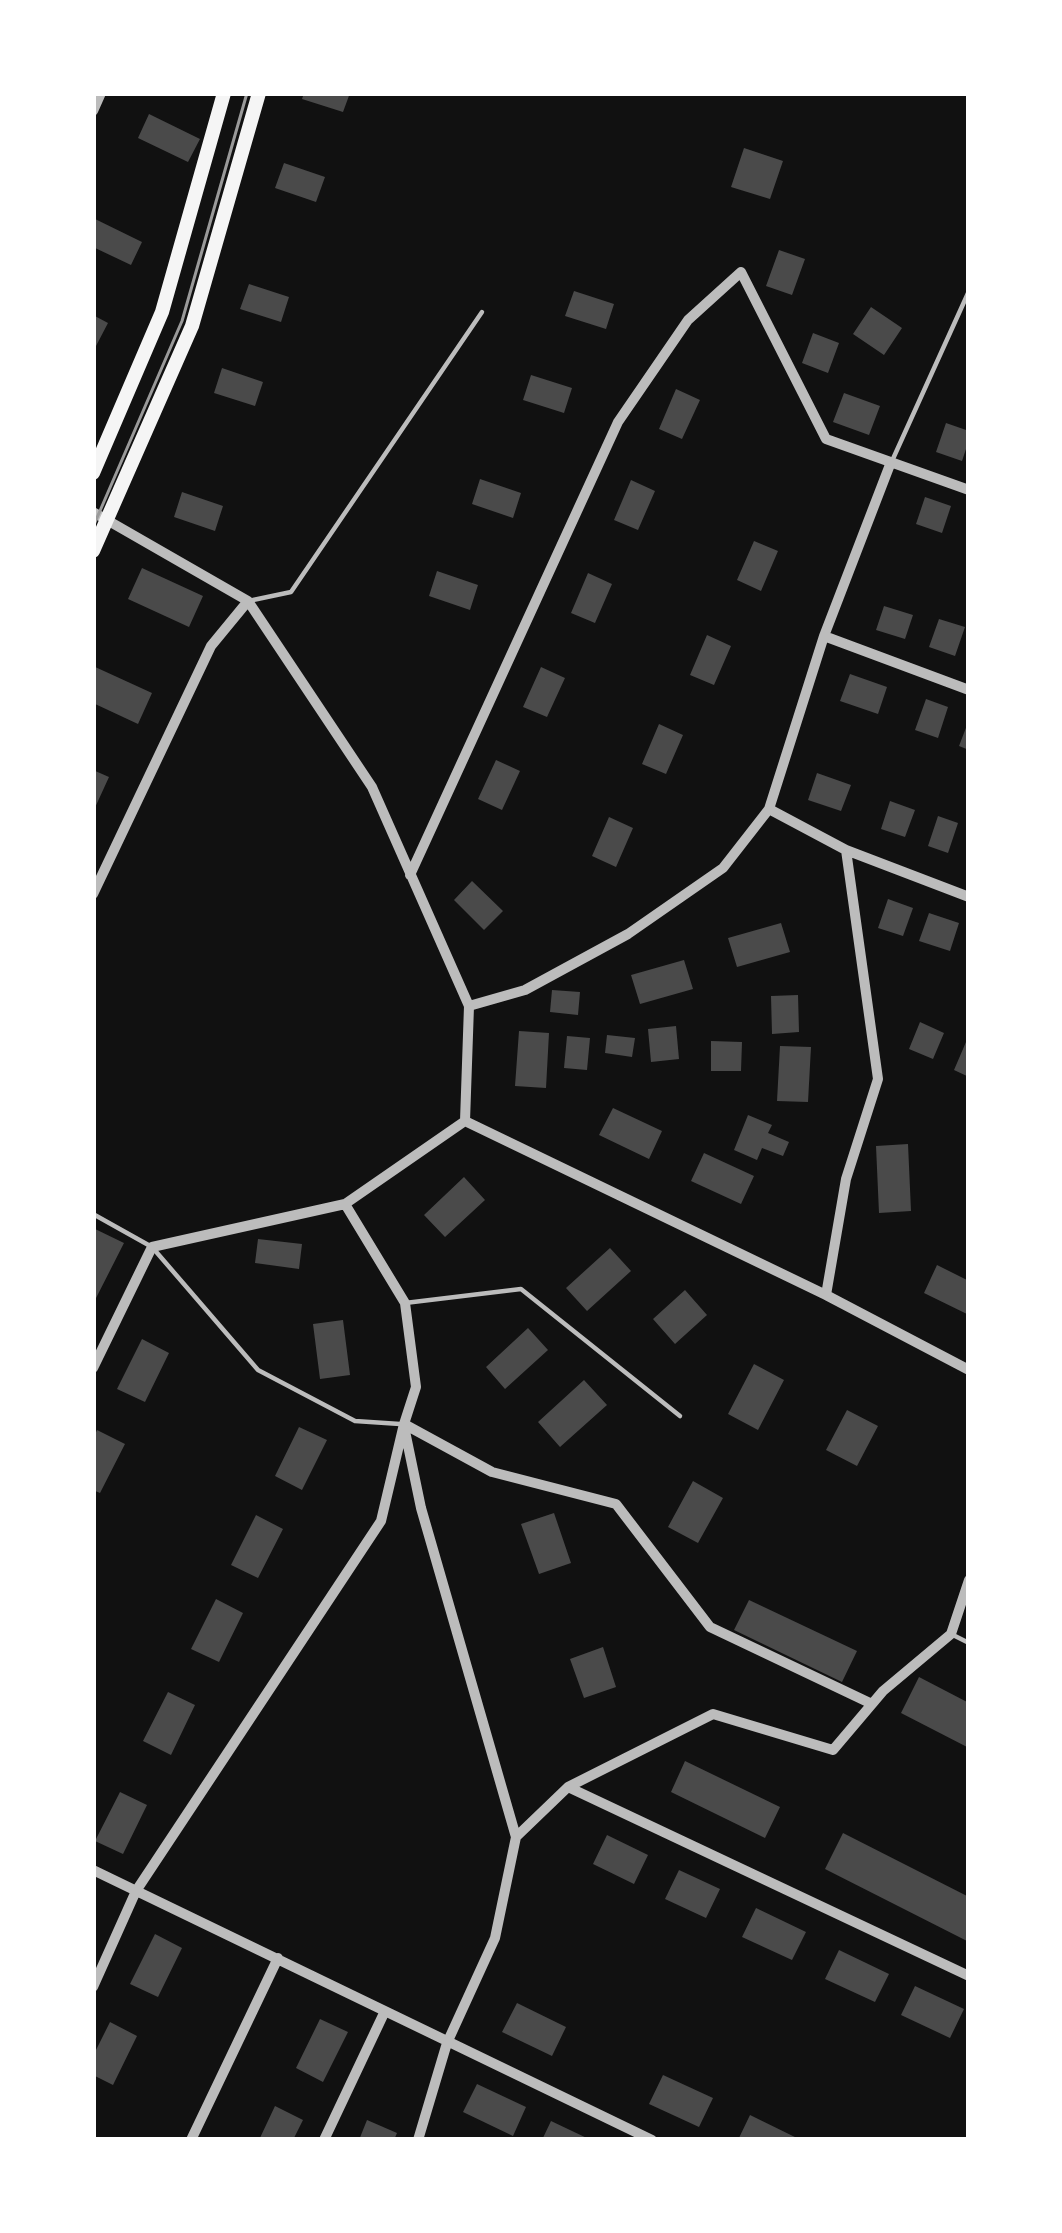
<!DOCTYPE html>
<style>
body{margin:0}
#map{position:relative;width:1062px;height:2233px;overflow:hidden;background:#111;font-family:"IBM Plex Sans",sans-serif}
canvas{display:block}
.frame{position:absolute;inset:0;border:96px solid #fff;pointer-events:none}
</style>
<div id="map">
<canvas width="1062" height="2233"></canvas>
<div class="frame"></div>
</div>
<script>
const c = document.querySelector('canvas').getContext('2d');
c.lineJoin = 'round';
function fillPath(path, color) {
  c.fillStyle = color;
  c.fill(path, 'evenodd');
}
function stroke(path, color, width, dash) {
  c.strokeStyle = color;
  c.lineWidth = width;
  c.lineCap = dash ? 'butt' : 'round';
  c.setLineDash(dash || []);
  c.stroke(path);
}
fillPath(new Path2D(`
 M304,93h46l-7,19 -41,-13z
 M149,114l51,25 -12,23 -50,-24z
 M744,148l39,13 -13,38 -39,-12z
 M284,163l41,14 -9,25 -41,-14z
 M93,218l49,24 -11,23 -38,-18z
 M779,250l26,9 -13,36 -26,-9z
 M249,284l40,13 -8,25 -41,-13z
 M574,291l40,13 -8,25 -41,-13z
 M871,307l31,21 -18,27 -31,-21z
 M93,315l15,8 -12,23 -3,-2z
 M813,333l26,10 -11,30 -26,-10z
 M222,368l41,14 -8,24 -41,-13z
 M531,375l41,13 -8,25 -41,-13z
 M676,389l24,11 -18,39 -23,-10z
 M844,393l36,13 -11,29 -36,-13z
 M946,423l23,8v9l-7,21 -26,-9z
 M480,479l41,14 -8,25 -41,-14z
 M631,480l24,11 -17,39 -24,-10z
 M182,492l41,14 -8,25 -41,-14z
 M925,497l26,9 -9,27 -26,-9z
 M754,541l24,10 -17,40 -24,-11z
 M142,568l61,28 -14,31 -61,-28z
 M437,571l41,14 -8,25 -41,-14z
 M588,573l24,11 -17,39 -24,-10z
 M884,606l29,9 -8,24 -29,-9z
 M939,619l26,8 -10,29 -26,-9z
 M707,635l24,11 -17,39 -24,-10z
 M93,666l59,27 -14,31 -45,-21z
 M541,667l24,11 -18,39 -24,-10z
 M850,674l37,13 -9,27 -38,-13z
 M926,699l22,8 -10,31 -23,-8z
 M969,720v30l-10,-4z
 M659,724l24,11 -17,39 -24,-10z
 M496,760l24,11 -18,39 -24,-11z
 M93,770l16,7 -16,35z
 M817,773l34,12 -10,26 -33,-11z
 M890,801l25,9 -10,27 -24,-8z
 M938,816l20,7 -10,30 -20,-7z
 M609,817l24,11 -17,39 -24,-11z
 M472,881l31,30 -19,19 -30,-30z
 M888,899l25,9 -10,28 -25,-8z
 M929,913l30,10 -9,28 -31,-10z
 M781,923l9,29 -53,15 -9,-29z
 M684,960l9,29 -53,15 -9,-29z
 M552,990l28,2 -2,23 -28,-3z
 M798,995l1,37 -27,2 -1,-38z
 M920,1022l24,11 -11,26 -24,-10z
 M676,1026l3,33 -28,3 -3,-33z
 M519,1031l30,2 -3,55 -31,-2z
 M607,1035l28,3 -3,19 -27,-4z
 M567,1036l23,2 -3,32 -23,-2z
 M711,1041l31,1 -1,29h-30z
 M966,1042l3,2v33l-15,-7z
 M780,1046l31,1 -3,55 -31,-1z
 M613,1108l49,23 -13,28 -50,-24z
 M748,1115l24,10 -4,8 21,9 -6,14 -21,-8 -5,12 -23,-10z
 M908,1144l3,67 -32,2 -3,-67z
 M704,1153l50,23 -13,28 -50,-23z
 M464,1177l21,23 -40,37 -21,-22z
 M93,1228l31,15 -31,61z
 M258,1239l44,5 -3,25 -44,-6z
 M610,1248l21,23 -44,40 -21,-23z
 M937,1265l32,16v34l-45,-22z
 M685,1290l22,25 -32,29 -22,-25z
 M343,1320l7,55 -30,4 -7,-55z
 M528,1328l20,22 -43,39 -19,-22z
 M142,1339l27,14 -24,49 -28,-13z
 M754,1364l30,16 -26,50 -30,-16z
 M584,1380l23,25 -47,42 -22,-25z
 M847,1410l31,16 -21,40 -31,-16z
 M299,1427l28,13 -25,50 -27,-14z
 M97,1430l28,14 -25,49 -7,-3v-51z
 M693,1481l30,17 -25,45 -30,-16z
 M554,1513l17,50 -32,11 -18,-50z
 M256,1515l27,14 -25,49 -27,-13z
 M216,1599l27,14 -24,49 -28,-13z
 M749,1600l108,51 -15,31 -108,-52z
 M603,1647l13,40 -32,11 -14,-39z
 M919,1677l50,26v45l-68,-35z
 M168,1692l27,13 -24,50 -28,-14z
 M685,1761l95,46 -15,31 -94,-46z
 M120,1792l27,13 -24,49 -28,-13z
 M843,1833l126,64v45l-144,-73z
 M607,1835l41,20 -14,29 -41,-20z
 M679,1870l41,19 -14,29 -41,-19z
 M756,1908l50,24 -14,28 -50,-23z
 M155,1934l27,14 -24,49 -28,-13z
 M839,1950l50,24 -14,28 -50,-23z
 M915,1986l49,23 -14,29 -49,-23z
 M517,2003l49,24 -14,29 -50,-24z
 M320,2019l28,13 -25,50 -27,-14z
 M110,2022l27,14 -24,49 -20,-10v-19z
 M663,2075l50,23 -14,29 -50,-23z
 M477,2084l49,23 -13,29 -50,-24z
 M275,2106l28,14 -10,20h-34z
 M750,2115l51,25h-63z
 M367,2120l30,13 -3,7h-35z
 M551,2121l40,19h-49z`), '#4a4a4a');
stroke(new Path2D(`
 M892,461l77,-170
 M253,600l38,-8 191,-280
 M93,1214l59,33 106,123 97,51 45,3
 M405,1303l116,-14 159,127
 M951,1634l18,9`), '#bcbcbc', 4.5);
stroke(new Path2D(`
 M93,111l8,-18
 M93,512l155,89 124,186 97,219 -4,115 -120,83 -193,43 -59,121
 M824,636l145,54
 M769,809l77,41 123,47
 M410,875l208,-453 70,-102 53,-48 85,167 143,51
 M93,894l118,-248 37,-45
 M469,1006l56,-16 103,-56 95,-66 46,-59 55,-173 67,-174
 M465,1121l361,174 143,75
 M826,1295l20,-116 32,-100 -32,-229
 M404,1424l88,48 124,32 94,123 162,77
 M405,1431l16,77 95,329 -21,101 -48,105 -29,97
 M568,1787l145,-73 120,36 50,-59 68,-57 18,-54
 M516,1837l52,-50 401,189
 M93,1870l559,270
 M93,1987l43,-96 245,-370 23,-97 12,-37 -11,-84 -60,-99
 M191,2140l87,-182
 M324,2140l61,-129`), '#bcbcbc', 10);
stroke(new Path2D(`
 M93,473l69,-161 62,-219
 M93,551l99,-225 67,-233`), '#f5f5f5', 14);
stroke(new Path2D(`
 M93,527l89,-206 65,-228`), '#9a9a9a', 3);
</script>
